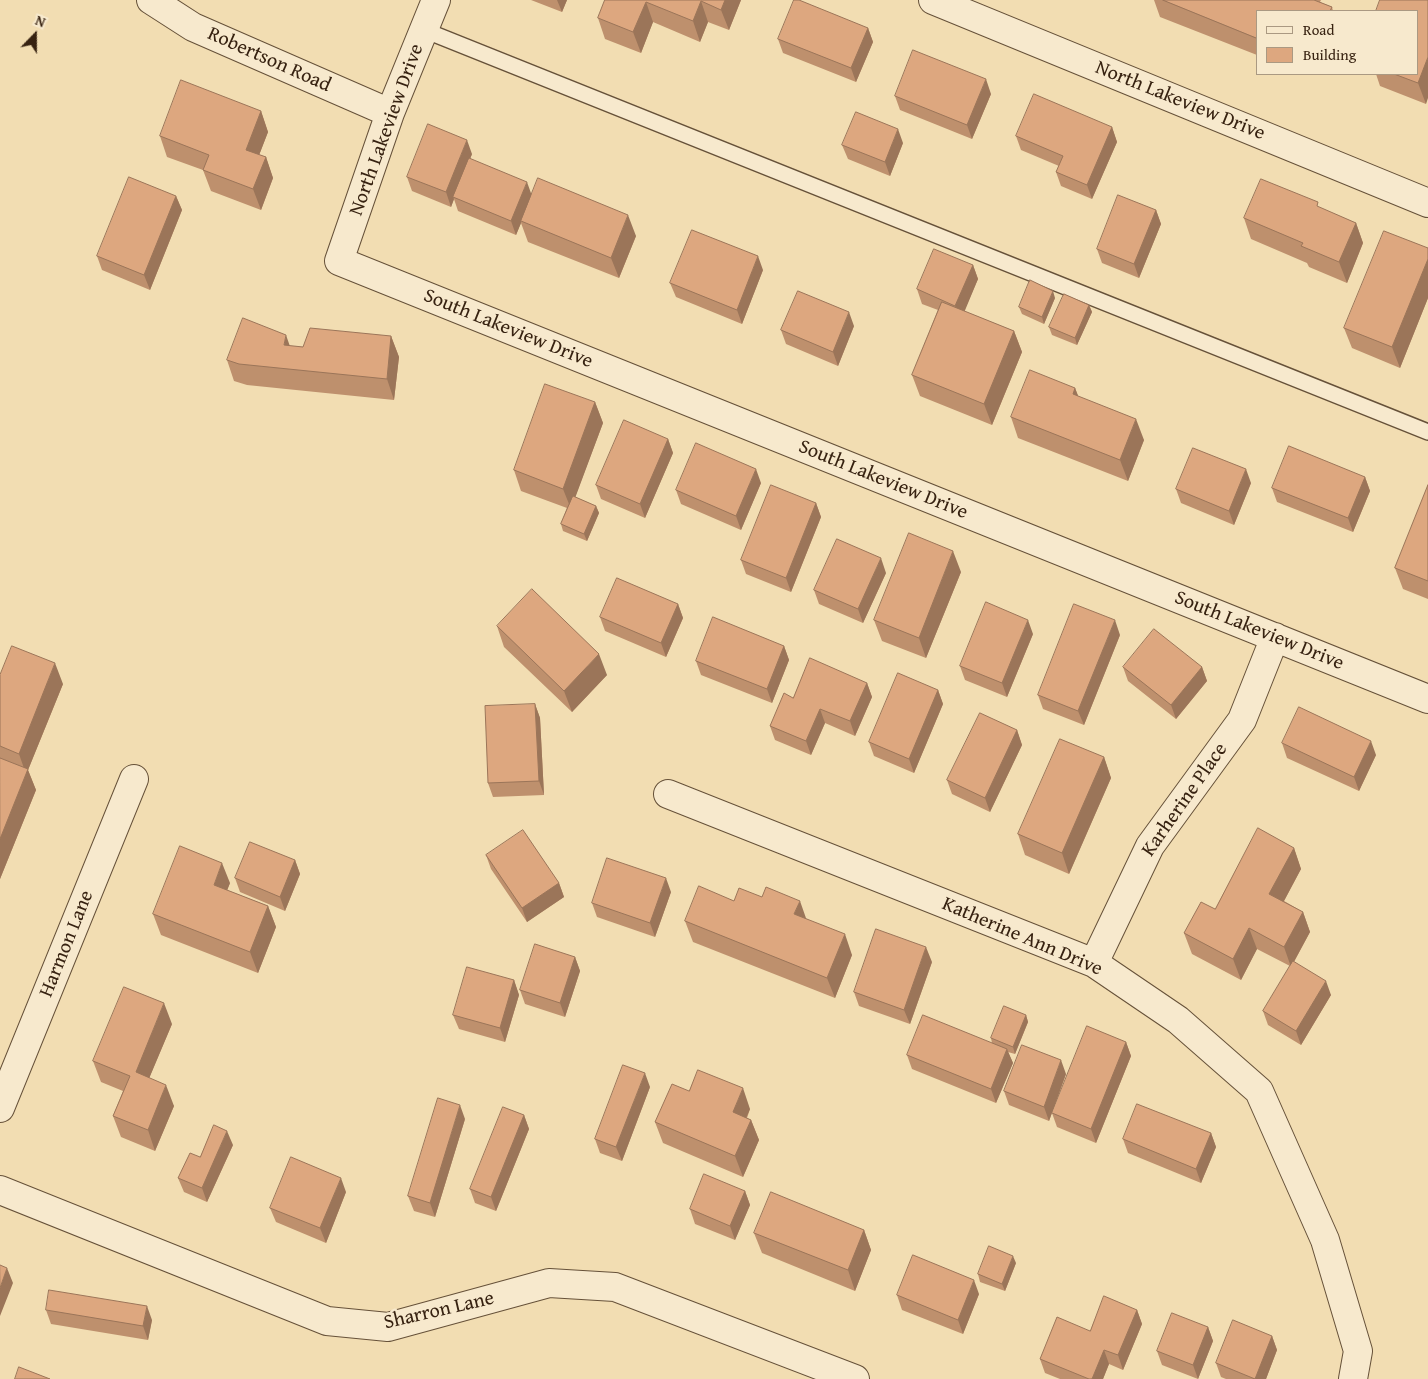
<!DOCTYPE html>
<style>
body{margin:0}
#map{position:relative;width:1428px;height:1379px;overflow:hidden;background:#f2ddb2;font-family:"Gentium Book Plus",serif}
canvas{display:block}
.legend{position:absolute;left:1256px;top:10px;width:162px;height:65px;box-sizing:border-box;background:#f7e9cd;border:1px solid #aa9982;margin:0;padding:6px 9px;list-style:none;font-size:15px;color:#372211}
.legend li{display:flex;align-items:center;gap:10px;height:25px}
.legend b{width:25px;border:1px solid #aa9982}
.north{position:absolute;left:10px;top:10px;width:50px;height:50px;-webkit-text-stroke:4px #f7e9cd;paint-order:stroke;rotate:22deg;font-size:14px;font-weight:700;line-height:20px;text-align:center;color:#372211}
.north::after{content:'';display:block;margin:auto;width:18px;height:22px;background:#372211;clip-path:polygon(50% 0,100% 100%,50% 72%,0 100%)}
</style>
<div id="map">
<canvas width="1428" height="1379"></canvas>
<ul class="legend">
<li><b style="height:6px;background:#f7e9cd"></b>Road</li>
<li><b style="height:14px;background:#dda77f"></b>Building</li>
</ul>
<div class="north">N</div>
</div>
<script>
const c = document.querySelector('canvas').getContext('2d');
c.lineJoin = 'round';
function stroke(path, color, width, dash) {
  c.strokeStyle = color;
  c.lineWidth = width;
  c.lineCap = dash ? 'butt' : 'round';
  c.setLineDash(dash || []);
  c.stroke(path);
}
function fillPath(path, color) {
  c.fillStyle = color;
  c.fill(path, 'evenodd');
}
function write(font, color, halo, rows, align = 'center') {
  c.font = font + ' "Gentium Book Plus",serif';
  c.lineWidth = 4.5;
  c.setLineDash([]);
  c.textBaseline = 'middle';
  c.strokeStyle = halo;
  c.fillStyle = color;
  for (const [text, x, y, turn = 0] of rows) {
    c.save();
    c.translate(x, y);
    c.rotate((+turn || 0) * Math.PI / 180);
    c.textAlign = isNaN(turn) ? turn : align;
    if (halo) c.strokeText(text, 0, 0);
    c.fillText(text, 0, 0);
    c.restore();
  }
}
const service = new Path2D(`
 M424,30l1004,402`);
const minor = new Path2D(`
 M151,0l42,27 197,86
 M436,0l-46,113 -51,148 1089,438
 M933,0l495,203
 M668,794l426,169 84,57 81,71 66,149 33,111 -5,28
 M1094,963l56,-117 92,-126 33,-83
 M0,1108l134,-329
 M0,1190l327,131 61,6 161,-44 66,4 240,92`);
stroke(service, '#665139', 18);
stroke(minor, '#665139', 30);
stroke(service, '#f7e9cd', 15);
stroke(minor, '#f7e9cd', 28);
fillPath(new Path2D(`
 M531,0h36l-5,12z
 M605,0h136l-12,30 -21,-8 -8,20 -47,-20 -12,31 -36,-14 -7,-21z
 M1154,0h167l-1,2 12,5 1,4h-76v44l-97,-38z
 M1428,0l-2,104 -46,-18 -4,-12h41z
 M868,28l5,14 -17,40 -73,-29 -5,-14z
 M991,94l-19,45 -72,-29 -5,-14z
 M261,111l7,21 -9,23 7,2 7,21 -12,32 -50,-19 -8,-21 -36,-13 -7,-21z
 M1112,127l5,15 -25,57 -31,-13 -5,-14 3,-6 -38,-16 -5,-14z
 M903,143l-13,33 -42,-17 -6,-14z
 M472,154l-2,5 61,35 105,42 -17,42 -91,-36 -7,-19 -5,12 -58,-24 -4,-12 -3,8 -39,-16 -5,-14z
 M176,196l6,14 -32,80 -48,-20 -5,-14z
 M1320,208l36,15 7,20 -16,40 -38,-16 -2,-4 -56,-24 -7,-21z
 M1156,210l5,14 -22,54 -37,-15 -5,-14z
 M1428,248v50l-28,70 -48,-20 -8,-20z
 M973,265l5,14 -14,32 50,20 8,21 -30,73 -72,-29 -8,-21 26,-65 -16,-6 -5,-15z
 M763,270l-21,54 -66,-27 -6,-14z
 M1055,298l-11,26 -22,-10 -3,-7z
 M1089,305l3,7 -15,33 -25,-10 -3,-8z
 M854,326l-16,40 -52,-22 -5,-14z
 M391,336l8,21 -5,43 -147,-15 -13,-4 -7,-21 63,-14 13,1z
 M1075,388l3,8 66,44 -16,41 -110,-43 -7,-21z
 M595,402l8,21 -28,74 21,9 3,7 -12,28 -24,-10 -2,-7 6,-16 -46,-17 -7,-21z
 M668,439l5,14 -28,65 -44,-19 -5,-14z
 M1365,477l5,14 -17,41 -76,-30 -5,-14z
 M761,483l-20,47 -60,-26 -5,-14z
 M1251,483l-17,42 -53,-22 -5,-14z
 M1428,485v114l-25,-10 -8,-21z
 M816,503l5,14 -30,75 -45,-18 -5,-14z
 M961,572l-35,86 -44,-17 -8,-21z
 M886,573l-23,50 -44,-19 -5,-14z
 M678,604l5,14 -17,39 -61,-26 -5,-14z
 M497,626l110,49 -35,37 -68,-65z
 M1033,634l-26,63 -42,-17 -5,-14z
 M1120,635l-36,90 -41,-16 -5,-14z
 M784,646l5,14 -17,43 -71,-28 -5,-14z
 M1123,667h79l5,14 -31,38 -48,-38z
 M0,675l63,9 -35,86 8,20 -36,89z
 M867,683l5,14 -17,39 -30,-13 -14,32 -36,-15 -5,-14 23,-28z
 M938,690l5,14 -29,69 -40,-17 -5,-14z
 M535,704l5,14 4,77 -51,2 -5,-14z
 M1017,730l5,15 -32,67 -38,-18 -5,-14z
 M1282,743l94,12 -17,36 -72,-33z
 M1104,757l7,21 -42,96 -44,-19 -7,-21z
 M1294,848l7,21 -17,32 19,11 7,20 -16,30 37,33 -30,50 -33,-20 -5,-14 27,-45 -33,-17 -16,31 -49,-26 -8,-21z
 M486,855l73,28 5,14 -37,25 -36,-53z
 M295,860l5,14 -15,37 -45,-19 -5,-14z
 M230,883l-3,7 41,16 8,21 -18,46 -97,-38 -8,-21z
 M671,892l-16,45 -58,-20 -5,-14z
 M734,901l73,18 45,36 -17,43 -142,-56 -8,-21z
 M575,957l5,14 -15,46 -40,-13 -5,-14z
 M932,962l-22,62 -51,-18 -5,-14z
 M514,980l5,15 -14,47 -46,-13 -6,-14z
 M1026,1015l2,7 -13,32 -7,-2 5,11 -17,40 -84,-34 -5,-14 85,-12 -1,-5z
 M172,1024l-23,54 25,28 -19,45 -34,-14 -8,-21 10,-25 -22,-9 -8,-21z
 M1126,1042l5,14 -35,87 -39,-16 -5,-14z
 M1066,1074l-17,47 -40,-16 -5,-14z
 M650,1087l-28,74 -22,-8 -5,-14z
 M689,1091l61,18 -3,9 4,2 8,20 -16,37 -80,-34 -8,-21z
 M524,1115l5,14 -33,82 -21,-8 -5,-14z
 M465,1119l-30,98 -21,-6 -6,-15z
 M1211,1133l5,14 -15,36 -73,-30 -5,-14z
 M233,1145l-26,57 -23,-10 -6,-14 22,-21z
 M745,1191l5,14 -15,35 -40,-16 -5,-15z
 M346,1192l-20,51 -50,-21 -6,-14z
 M864,1230l7,20 -16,41 -93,-38 -8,-20z
 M1016,1263l-11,28 -25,-9 -2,-8z
 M979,1294l-16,40 -61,-24 -5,-15z
 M46,1310l106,10 -4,20 -97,-16z
 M1137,1310l5,14 -19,46 -14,-6 -6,15h-43l-15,-6 -5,-14 50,-28z
 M1208,1327l5,14 -15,38 -36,-14 -5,-14z
 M1272,1336l5,14 -11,29h-40l-5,-2 -5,-14z`), '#be906d');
fillPath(new Path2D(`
 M557,0h10l-5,12z
 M725,0h16l-12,30 -8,-20z
 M701,1l7,21 -8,20 -7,-21z
 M646,2l7,20 -12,31 -8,-21z
 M868,28l5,14 -17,40 -5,-14z
 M1428,57v41l-2,6 -8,-21z
 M986,79l5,15 -19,45 -5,-14z
 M261,111l7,21 -15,39 -7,-21z
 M1112,127l5,15 -25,57 -5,-14z
 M898,129l5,14 -13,33 -5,-14z
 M467,140l5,14 -18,44 -1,-1 1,2 -3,8 -5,-15z
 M266,157l7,21 -12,32 -8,-21z
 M527,182l5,14 -11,25v2l-5,12 -5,-14z
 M176,196l6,14 -32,80 -6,-15z
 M1156,210l5,14 -22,54 -5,-14z
 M628,215l8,21 -17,42 -8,-20z
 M1356,223l7,20 -16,40 -8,-21z
 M758,256l5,14 -21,54 -5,-14z
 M1428,259v39l-28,70 -8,-21z
 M973,265l5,14 -17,41 -6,-14z
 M1053,291l2,7 -11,26 -2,-7z
 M1089,305l3,7 -15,33 -2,-7z
 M849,312l5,14 -16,40 -5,-14z
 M1014,331l8,21 -30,73 -8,-21z
 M286,335l7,20 -9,-10z
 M391,336l8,21 -5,43 -7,-21z
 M1075,388l8,20 -10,-14z
 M595,402l8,21 -32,86 -8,-20z
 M1136,419l8,21 -16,41 -8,-21z
 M668,439l5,14 -28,65 -5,-14z
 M756,469l5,14 -20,47 -5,-14z
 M1246,469l5,14 -17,42 -5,-14z
 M1365,477l5,14 -17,41 -5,-14z
 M816,503l5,14 -30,75 -5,-14z
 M596,506l3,7 -12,28 -3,-7z
 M953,551l8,21 -35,86 -7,-20z
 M881,558l5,15 -23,50 -5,-14z
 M678,604l5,14 -17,39 -5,-14z
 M1028,620l5,14 -26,63 -5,-14z
 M1115,620l5,15 -36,90 -6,-14z
 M784,646l5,14 -17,43 -5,-14z
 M599,654l8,21 -35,37 -8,-21z
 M55,663l8,21 -35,86 8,20 -36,89v-40l26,-65 -7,-20z
 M1202,667l5,14 -31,38 -5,-14z
 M867,683l5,14 -17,39 -5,-15z
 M938,690l5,14 -29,69 -5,-14z
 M535,704l5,14 4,77 -5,-14z
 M820,709l5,14 -14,32 -5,-14z
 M1017,730l5,15 -32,67 -5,-14z
 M1371,741l5,14 -17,36 -5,-14z
 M1104,757l7,21 -42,96 -7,-21z
 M1294,848l7,21 -24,45 -8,-20z
 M295,860l5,14 -15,37 -5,-14z
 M222,863l8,20 -9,23 -7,-21z
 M666,878l5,14 -16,45 -5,-14z
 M559,883l5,14 -37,25 -5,-14z
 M800,901l7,20 -13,-7z
 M268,906l8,21 -18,46 -8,-21z
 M1303,912l7,20 -19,35 -7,-20z
 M1249,928l8,21 -16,31 -8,-21z
 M845,934l7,21 -17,43 -8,-20z
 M926,947l6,15 -22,62 -6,-14z
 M575,957l5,14 -15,46 -5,-14z
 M514,980l5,15 -14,47 -5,-14z
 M1326,981l5,14 -30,50 -5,-14z
 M164,1003l8,21 -29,69 -7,-21z
 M1026,1015l2,7 -13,32 -2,-7z
 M1126,1042l5,14 -35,87 -5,-14z
 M1007,1049l6,14 -17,40 -5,-14z
 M1061,1060l5,14 -17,47 -5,-14z
 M645,1073l5,14 -28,74 -6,-14z
 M166,1085l8,21 -19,45 -7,-21z
 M743,1088l7,21 -10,23 -7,-20z
 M460,1105l5,14 -30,98 -5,-14z
 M524,1115l5,14 -33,82 -5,-14z
 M751,1120l8,20 -16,37 -8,-21z
 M227,1131l6,14 -26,57 -5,-14z
 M1211,1133l5,14 -15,36 -5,-14z
 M341,1178l5,14 -20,51 -6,-15z
 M745,1191l5,14 -15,35 -5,-14z
 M864,1230l7,20 -16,41 -7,-21z
 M1013,1256l3,7 -11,28 -3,-7z
 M7,1268l6,15 -13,33v-28z
 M974,1280l5,14 -16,40 -5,-14z
 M147,1306l5,14 -4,20 -5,-14z
 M1137,1310l5,14 -19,46 -5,-15z
 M1208,1327l5,14 -15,38 -5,-14z
 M1272,1336l5,14 -11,29h-11z
 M1104,1350l5,14 -6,15h-11z`), '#9b7559');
const building = new Path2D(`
 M605,0h120l-4,10 -20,-9 -8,20 -47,-19 -13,30 -35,-14z
 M794,0h5l69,28 -17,40 -73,-29z
 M1163,0h151l18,7 -2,4h-73v27z
 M1380,0h48v57l-10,26 -24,-9h23v-63h-41z
 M913,50l73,29 -19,46 -72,-29z
 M181,80l80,31 -15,39 20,7 -13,32 -50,-19 6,-15 -49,-19z
 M1034,94l78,33 -25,58 -31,-13 7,-16 -47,-20z
 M856,112l42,17 -13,33 -43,-17z
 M428,124l39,16 -21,52 -39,-15z
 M469,158l58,24 -16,39 -58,-24z
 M129,177l47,19 -32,79 -47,-19z
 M538,178l90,37 -17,43 -90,-37z
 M1261,179l57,23 -1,4 39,17 -17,39 -38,-16 2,-3 -59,-25z
 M1118,195l38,15 -22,54 -37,-15z
 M692,230l66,26 -21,54 -67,-27z
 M1384,231l44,17v11l-36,88 -48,-19z
 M934,249l39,16 -18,41 -38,-17z
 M1030,280l23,11 -11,26 -23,-10z
 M798,291l51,21 -16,40 -52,-22z
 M1064,294l25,11 -14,33 -26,-11z
 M942,302l72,29 -30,73 -72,-29z
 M243,318l43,17 -2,10 19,2 7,-19 81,8 -4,43 -148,-15 -12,-4z
 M1030,370l45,18 -2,6 63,25 -16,41 -109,-43z
 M545,384l50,18 -32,87 -49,-19z
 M624,420l44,19 -28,65 -44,-19z
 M696,443l60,26 -20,47 -60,-26z
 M1289,446l76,31 -17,41 -76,-30z
 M1193,448l53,21 -17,42 -53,-22z
 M771,485l45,18 -30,75 -45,-18z
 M1428,485v96l-33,-13z
 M573,496l23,10 -12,28 -23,-10z
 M909,533l44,18 -34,87 -45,-18z
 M837,539l44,19 -23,51 -44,-19z
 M617,578l61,26 -17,39 -61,-26z
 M532,589l67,65 -35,37 -67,-65z
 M986,602l42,18 -26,63 -42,-17z
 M1074,604l41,16 -37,91 -40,-16z
 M713,617l71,29 -17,43 -71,-28z
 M1154,629l48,38 -31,38 -48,-38z
 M12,646l43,17 -36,91 -19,-8v-71z
 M810,658l57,25 -17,38 -30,-12 -14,32 -36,-15 14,-33 9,5z
 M898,673l40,17 -29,69 -40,-17z
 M535,704l4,77 -51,2 -3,-77z
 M1299,707l72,34 -17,36 -72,-34z
 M980,713l37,17 -32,68 -38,-18z
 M1060,739l44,18 -42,96 -44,-19z
 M0,758l28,11 -28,70z
 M1258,828l36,20 -25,46 34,18 -19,35 -35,-19 -16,31 -49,-26 17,-31 14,7z
 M523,830l36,53 -37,25 -36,-53z
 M250,842l45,18 -15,37 -45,-19z
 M180,846l42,17 -8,22 54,21 -18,46 -97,-38z
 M607,858l59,20 -16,45 -58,-20z
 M699,886l35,15 5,-13 23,9 4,-10 34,14 -6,13 51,20 -18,44 -142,-57z
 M876,929l50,18 -22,63 -50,-18z
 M535,944l40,13 -15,46 -40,-13z
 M1293,961l33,20 -30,50 -33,-20z
 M467,967l47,13 -14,48 -47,-13z
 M124,987l40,16 -28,69 30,13 -18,45 -35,-14 17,-40 -37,-15z
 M1004,1006l22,9 -13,32 -22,-9z
 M923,1015l84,34 -16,40 -84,-34z
 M1087,1026l39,16 -35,87 -39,-16z
 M1022,1045l39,15 -17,47 -40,-16z
 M623,1065l22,8 -29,74 -21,-8z
 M698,1070l45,18 -10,24 18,8 -16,36 -80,-34 17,-38 17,7z
 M438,1098l22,7 -30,98 -22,-7z
 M1137,1104l74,29 -15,36 -73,-30z
 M503,1107l21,8 -33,82 -21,-8z
 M214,1125l13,6 -25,57 -24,-10 12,-25 10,4z
 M291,1157l50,21 -21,50 -50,-20z
 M704,1174l41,17 -15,35 -40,-17z
 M771,1192l93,38 -16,40 -94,-37z
 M989,1246l24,10 -11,28 -24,-10z
 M913,1255l61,25 -16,40 -61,-25z
 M0,1265l7,3 -7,20z
 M49,1290l98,16 -4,20 -97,-16z
 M1104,1296l33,14 -19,45 -14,-5 -12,29h-3l-49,-20 17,-42 33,14z
 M1172,1313l36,14 -15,38 -36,-14z
 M1233,1320l39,16 -17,43 -39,-16z
 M19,1367l31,12h-35z`);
fillPath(building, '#dda77f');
stroke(building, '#9b7559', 1);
write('20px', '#372211', '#f7e9cd', [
 ["Robertson Road",269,60,24],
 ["North Lakeview Drive",1180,101,22],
 ["North Lakeview Drive",387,130,-70],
 ["South Lakeview Drive",508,329,22],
 ["South Lakeview Drive",883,480,22],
 ["South Lakeview Drive",1259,631,22],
 ["Karherine Place",1185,800,-55],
 ["Katherine Ann Drive",1022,937,23],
 ["Harmon Lane",67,944,-68],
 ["Sharron Lane",439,1311,-13]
]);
</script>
